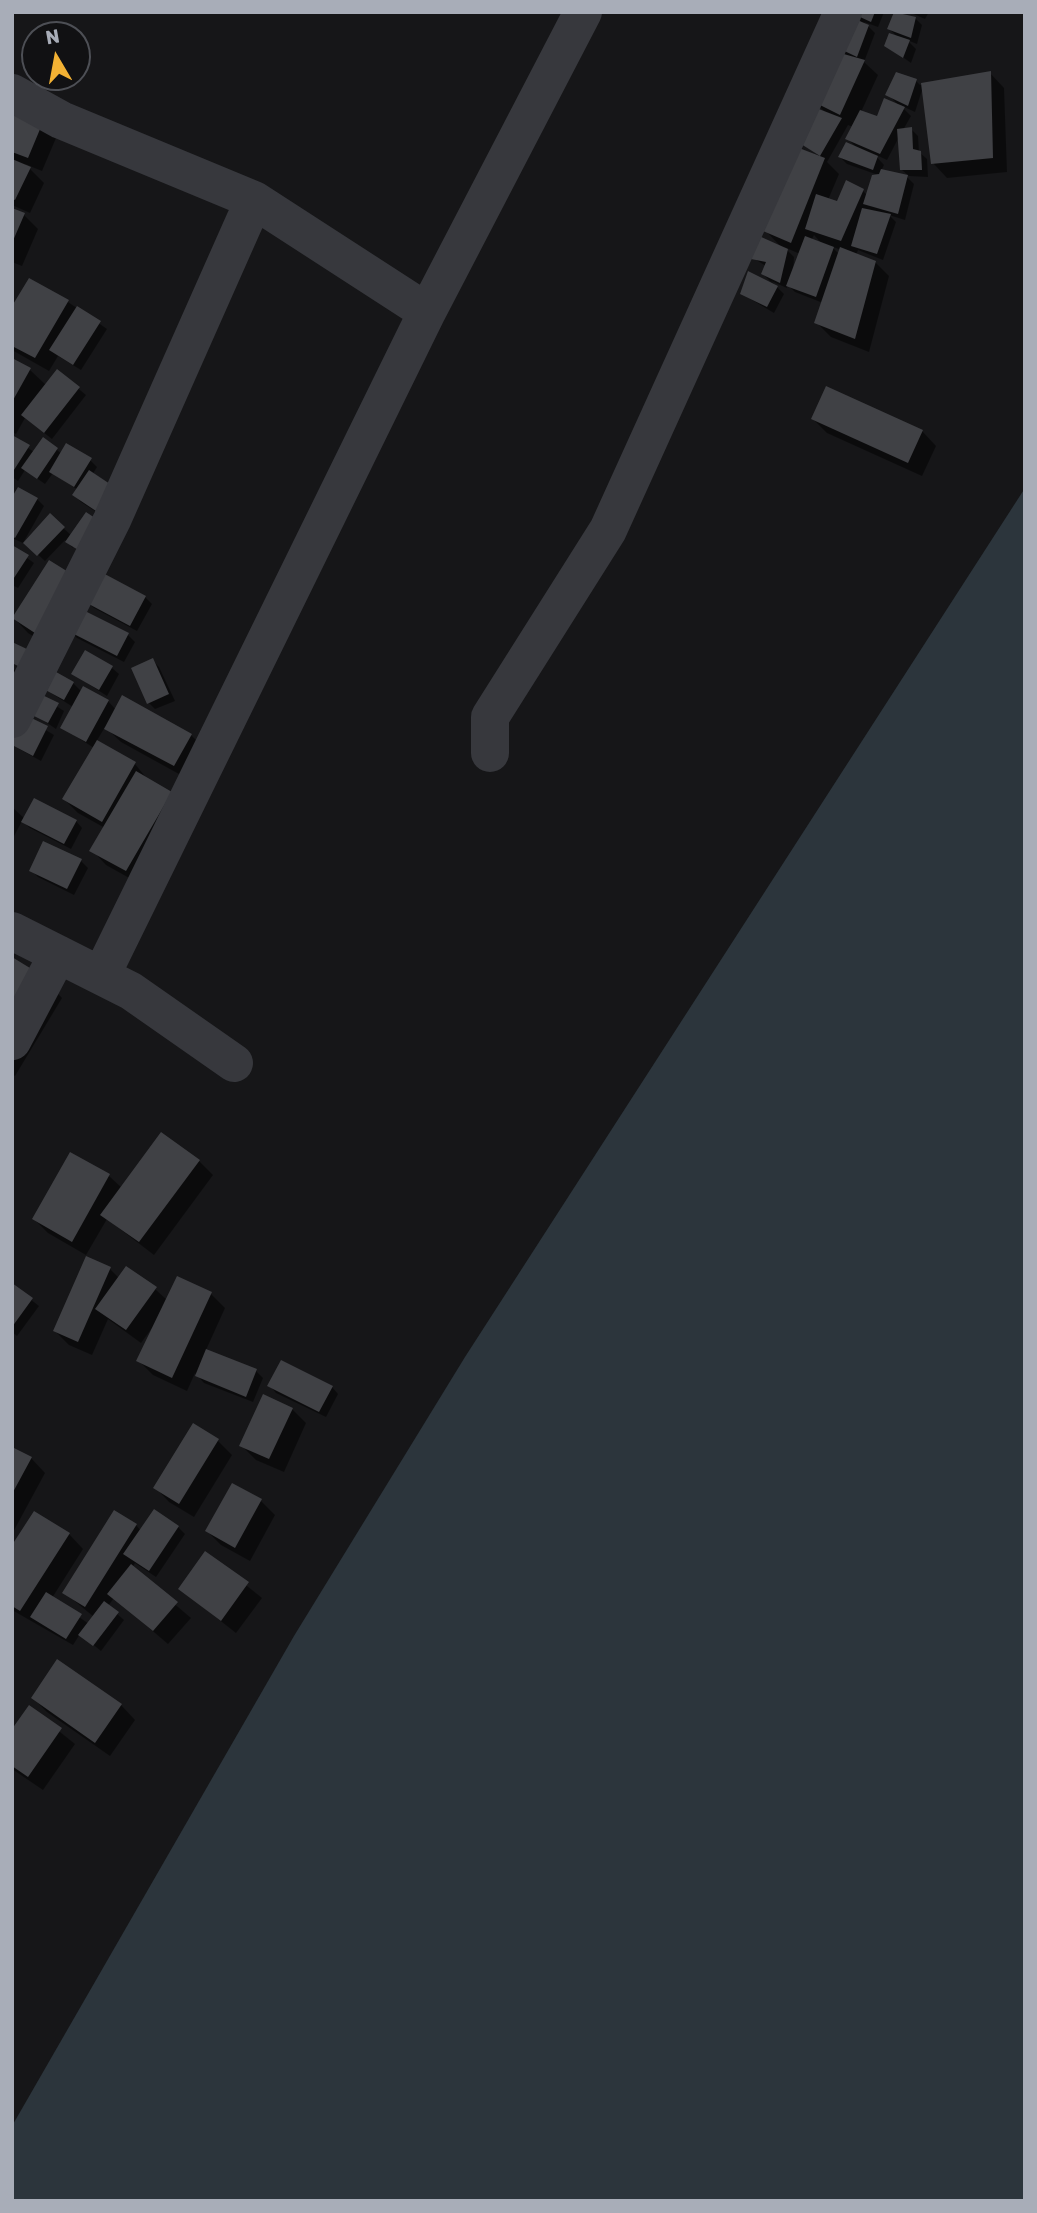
<!DOCTYPE html>
<style>
body{margin:0}
#map{position:relative;width:1037px;height:2213px;overflow:hidden;background:#161618;font-family:Rubik,sans-serif}
canvas{display:block}
.frame{position:absolute;inset:0;border:14px solid #a8adb8;pointer-events:none}
.north{position:absolute;left:21px;top:21px;width:70px;height:70px;box-sizing:border-box;background:#111113;border:2px solid #4d4f55;border-radius:50%;rotate:350deg;font-size:19px;font-weight:700;line-height:28px;text-align:center;color:#a8adb8}
.north::after{content:'';display:block;margin:auto;width:24px;height:32px;background:#f2b134;clip-path:polygon(50% 0,100% 100%,50% 72%,0 100%)}
</style>
<div id="map">
<canvas width="1037" height="2213"></canvas>
<div class="frame"></div>
<div class="north">N</div>
</div>
<script>
const c = document.querySelector('canvas').getContext('2d');
c.lineJoin = 'round';
function fillPath(path, color) {
  c.fillStyle = color;
  c.fill(path, 'evenodd');
}
function stroke(path, color, width, dash) {
  c.strokeStyle = color;
  c.lineWidth = width;
  c.lineCap = dash ? 'butt' : 'round';
  c.setLineDash(dash || []);
  c.stroke(path);
}
fillPath(new Path2D(`
 M1025,488v1713h-1013v-75l282,-490 171,-279z`), '#2c353c');
fillPath(new Path2D(`
 M852,12h32l-6,15 -14,-5 11,11 -11,29 14,13 -17,37 17,7 22,-12 -12,-13 28,-13 4,4 70,-12 14,15 3,84 -60,6 -14,-15 -10,-76 -8,25 -15,-7 11,11 -8,14 8,-1 7,7 1,16 8,7 1,18 -19,-1 -7,-6 -3,-33 -12,23 -13,-6 10,11 -3,6 26,6 7,7 -9,36 -16,-5 7,7 -13,38 -25,-10 -2,5 19,7 14,14 -20,76 -38,-15 -15,-15 7,-19 -28,-11 -7,-7 -1,3 -16,-7 13,13 -10,19 -32,-19 33,-8 -12,-12 3,-8 -13,-8 29,-10 -17,-18 54,-74 -16,-13 25,-28 -14,-14 22,-56 28,-20zM848,125l5,2 -6,11 11,11 -18,8 7,7 34,12 -14,19 -4,-4 -25,13 -10,-4 11,-26 -12,-12zM814,235l9,10 -12,-4zM831,246l10,4 -1,5zM784,247l16,7 -7,19 1,-16z
 M896,12l19,6 7,7 -5,19 -10,-4 9,9 -5,14 -25,-18 13,-7 -10,-9z
 M909,12h20l-4,7z
 M12,111l44,27 -14,33 -17,-7 19,19 -14,30 -18,-8z
 M12,210l12,5 14,14 -16,37 -10,-4z
 M68,302l39,27 -26,41 -23,-14 -9,15 -37,-21v-40z
 M12,360l18,10 16,15 11,-14 29,24 -34,44 -27,-21 -9,16 -4,-2z
 M813,419l109,12 14,15 -14,30 -95,-43z
 M12,437l22,15 9,-13 19,15 28,6 7,7 -5,8 15,44 -26,-17 -7,-7 4,-5 -25,-17 -8,11 -20,-14 -7,11 -6,-4z
 M12,493l25,6 7,7 -21,37 -11,-5z
 M50,516l22,20 1,12 -8,-8 -20,21 -20,-18z
 M12,547l22,16 -16,25 -6,-3z
 M77,579l68,18 7,7 -15,27 -43,-23 -8,-7 -6,10 48,24 7,7 -11,20 -47,-24 -9,-9 -13,21 -27,-17 -14,-15z
 M152,660l7,7 16,34 -20,8 -6,-6z
 M12,668l13,8 12,18 27,17 -8,18 -28,-19 -4,7 30,18 -13,26 -29,-16z
 M112,668l7,6 -12,22 -34,-22z
 M73,683l9,9 26,9 8,9 75,25 14,14 -17,30 -67,-37 -16,-15 -9,15 39,22 13,16 37,28 -45,76 -34,-19 -14,-15 13,-22 -27,-15 -14,-14 30,-51 -31,-20 10,-21 -33,-21z
 M12,807l13,12 51,2 6,7 -11,21 -41,-21 -8,-7 -10,19z
 M81,861l7,7 -14,27 -36,-18 -7,-7z
 M12,959l30,18 20,21 -47,78 -3,-2z
 M199,1161l14,14 -59,80 -47,-36 -21,36 -38,-22 -14,-14 75,-43 13,12z
 M87,1259l23,10 9,9 36,11 12,11 44,-6 14,14 -19,42 50,21 7,7 -10,24 -49,-19 -9,-10 -8,18 -34,-16 -14,-14 13,-33 -11,15 -33,-24 -16,36 -23,-10 -14,-14z
 M12,1285l27,21 -22,30 -5,-4z
 M270,1386l62,1 6,7 -12,23 -50,-24z
 M292,1409l14,14 -22,49 -28,-12 -15,-15z
 M193,1426l25,15 14,14 -38,62 -25,-15 -14,-15z
 M12,1449l19,9 14,15 -33,61z
 M261,1501l14,14 -25,46 -29,-16 -14,-14z
 M35,1513l34,21 14,15 -31,49 37,26 5,-7 -29,-24 71,-68 5,6 37,-4 7,7 -29,43 -21,-14 -3,5 59,50 -23,26 -54,-46 -6,8 16,14 -23,31 -21,-17 -7,11 -61,-35v-62z
 M206,1553l56,45 -26,35 -56,-44z
 M33,1698l88,7 14,15 -25,36 -63,-44z
 M30,1708l45,36 -32,46 -31,-21v-37z`), '#0007');
fillPath(new Path2D(`
 M849,12h26l-4,10z
 M894,12l22,5 -5,21 -24,-9z
 M850,17l19,8 -12,32 -23,-11z
 M889,33l21,7 -7,18 -19,-12z
 M833,51l32,9 -25,55 -28,-14z
 M991,71l2,87 -62,6 -10,-81z
 M896,72l21,7 -9,27 -23,-11z
 M884,98l21,9 -25,47 -35,-15 15,-29 17,6z
 M811,106l31,12 -22,38 -19,-12z
 M12,110l31,12 -15,36 -16,-6z
 M912,127l1,22 8,2 1,19h-22l-3,-41z
 M846,142l32,14 -5,14 -35,-13z
 M799,148l26,10 -34,85 -28,-12z
 M12,159l19,8 -16,33 -3,-1z
 M881,169l27,6 -10,39 -35,-10 9,-29 7,-1z
 M846,180l18,9 -23,52 -36,-12 11,-35 21,7z
 M12,208l13,5 -13,30z
 M862,208l29,6 -14,40 -26,-8z
 M759,236l29,13 -8,34 -19,-9 5,-12 -15,-3z
 M805,236l29,11 -18,50 -30,-11z
 M840,247l36,14 -21,78 -41,-16z
 M748,271l30,15 -11,21 -27,-13z
 M29,278l40,22 -34,58 -23,-12v-40z
 M77,306l24,15 -28,44 -24,-15z
 M12,358l19,10 -19,34z
 M57,369l23,18 -36,46 -23,-18z
 M826,386l97,44 -15,33 -97,-44z
 M12,435l18,10 -18,28z
 M43,437l15,11 -21,31 -16,-11z
 M66,443l26,15 -18,29 -25,-15z
 M89,470l27,18 -17,25 -27,-18z
 M18,487l20,11 -23,40 -3,-2v-39z
 M86,512l18,12 -19,30 -20,-12z
 M50,513l15,14 -28,29 -14,-13z
 M12,545l17,10 -17,26z
 M49,560l29,18 -37,59 -29,-19z
 M101,572l45,24 -16,30 -45,-24z
 M79,608l50,25 -12,23 -49,-25z
 M12,642l17,8 -9,17 -8,-4z
 M85,650l28,16 -14,24 -28,-16z
 M153,658l16,36 -22,10 -16,-36z
 M49,668l25,14 -10,18 -26,-14z
 M83,686l26,14 -23,42 -26,-14z
 M36,692l23,11 -11,20 -22,-11z
 M122,695l70,39 -18,32 -70,-37z
 M21,713l27,13 -15,30 -21,-11v-15z
 M97,740l39,22 -34,60 -40,-23z
 M136,771l36,21 -46,79 -37,-20z
 M34,798l43,22 -13,24 -43,-22z
 M43,841l39,18 -15,30 -38,-18z
 M12,957l31,19 -31,50z
 M161,1132l39,28 -61,82 -39,-27z
 M70,1152l40,22 -38,68 -40,-23z
 M86,1256l25,11 -33,75 -25,-11z
 M126,1266l31,21 -31,43 -31,-21z
 M177,1276l35,16 -40,86 -36,-17z
 M12,1283l21,15 -21,29z
 M206,1349l51,20 -11,28 -51,-21z
 M281,1360l52,26 -14,26 -52,-26z
 M263,1394l30,14 -24,51 -30,-13z
 M193,1423l26,16 -40,65 -26,-16z
 M12,1447l20,10 -20,37z
 M232,1483l30,16 -27,49 -30,-17z
 M154,1509l25,17 -30,45 -26,-17z
 M114,1510l23,14 -52,83 -23,-14z
 M34,1511l36,22 -50,78 -8,-5v-61z
 M205,1551l44,31 -28,39 -43,-32z
 M131,1564l47,38 -25,29 -46,-37z
 M46,1592l36,22 -16,25 -36,-22z
 M104,1601l15,11 -26,34 -15,-11z
 M57,1659l65,45 -27,39 -64,-45z
 M29,1705l33,23 -34,49 -16,-11v-37z`), '#404145');
stroke(new Path2D(`
 M12,93l49,27 193,80 173,112
 M12,719l100,-199 142,-320
 M490,753v-36l118,-187 235,-518
 M12,931l119,60 103,72
 M101,976l326,-664 156,-300
 M12,1041l46,-87`), '#37383d', 38);
</script>
